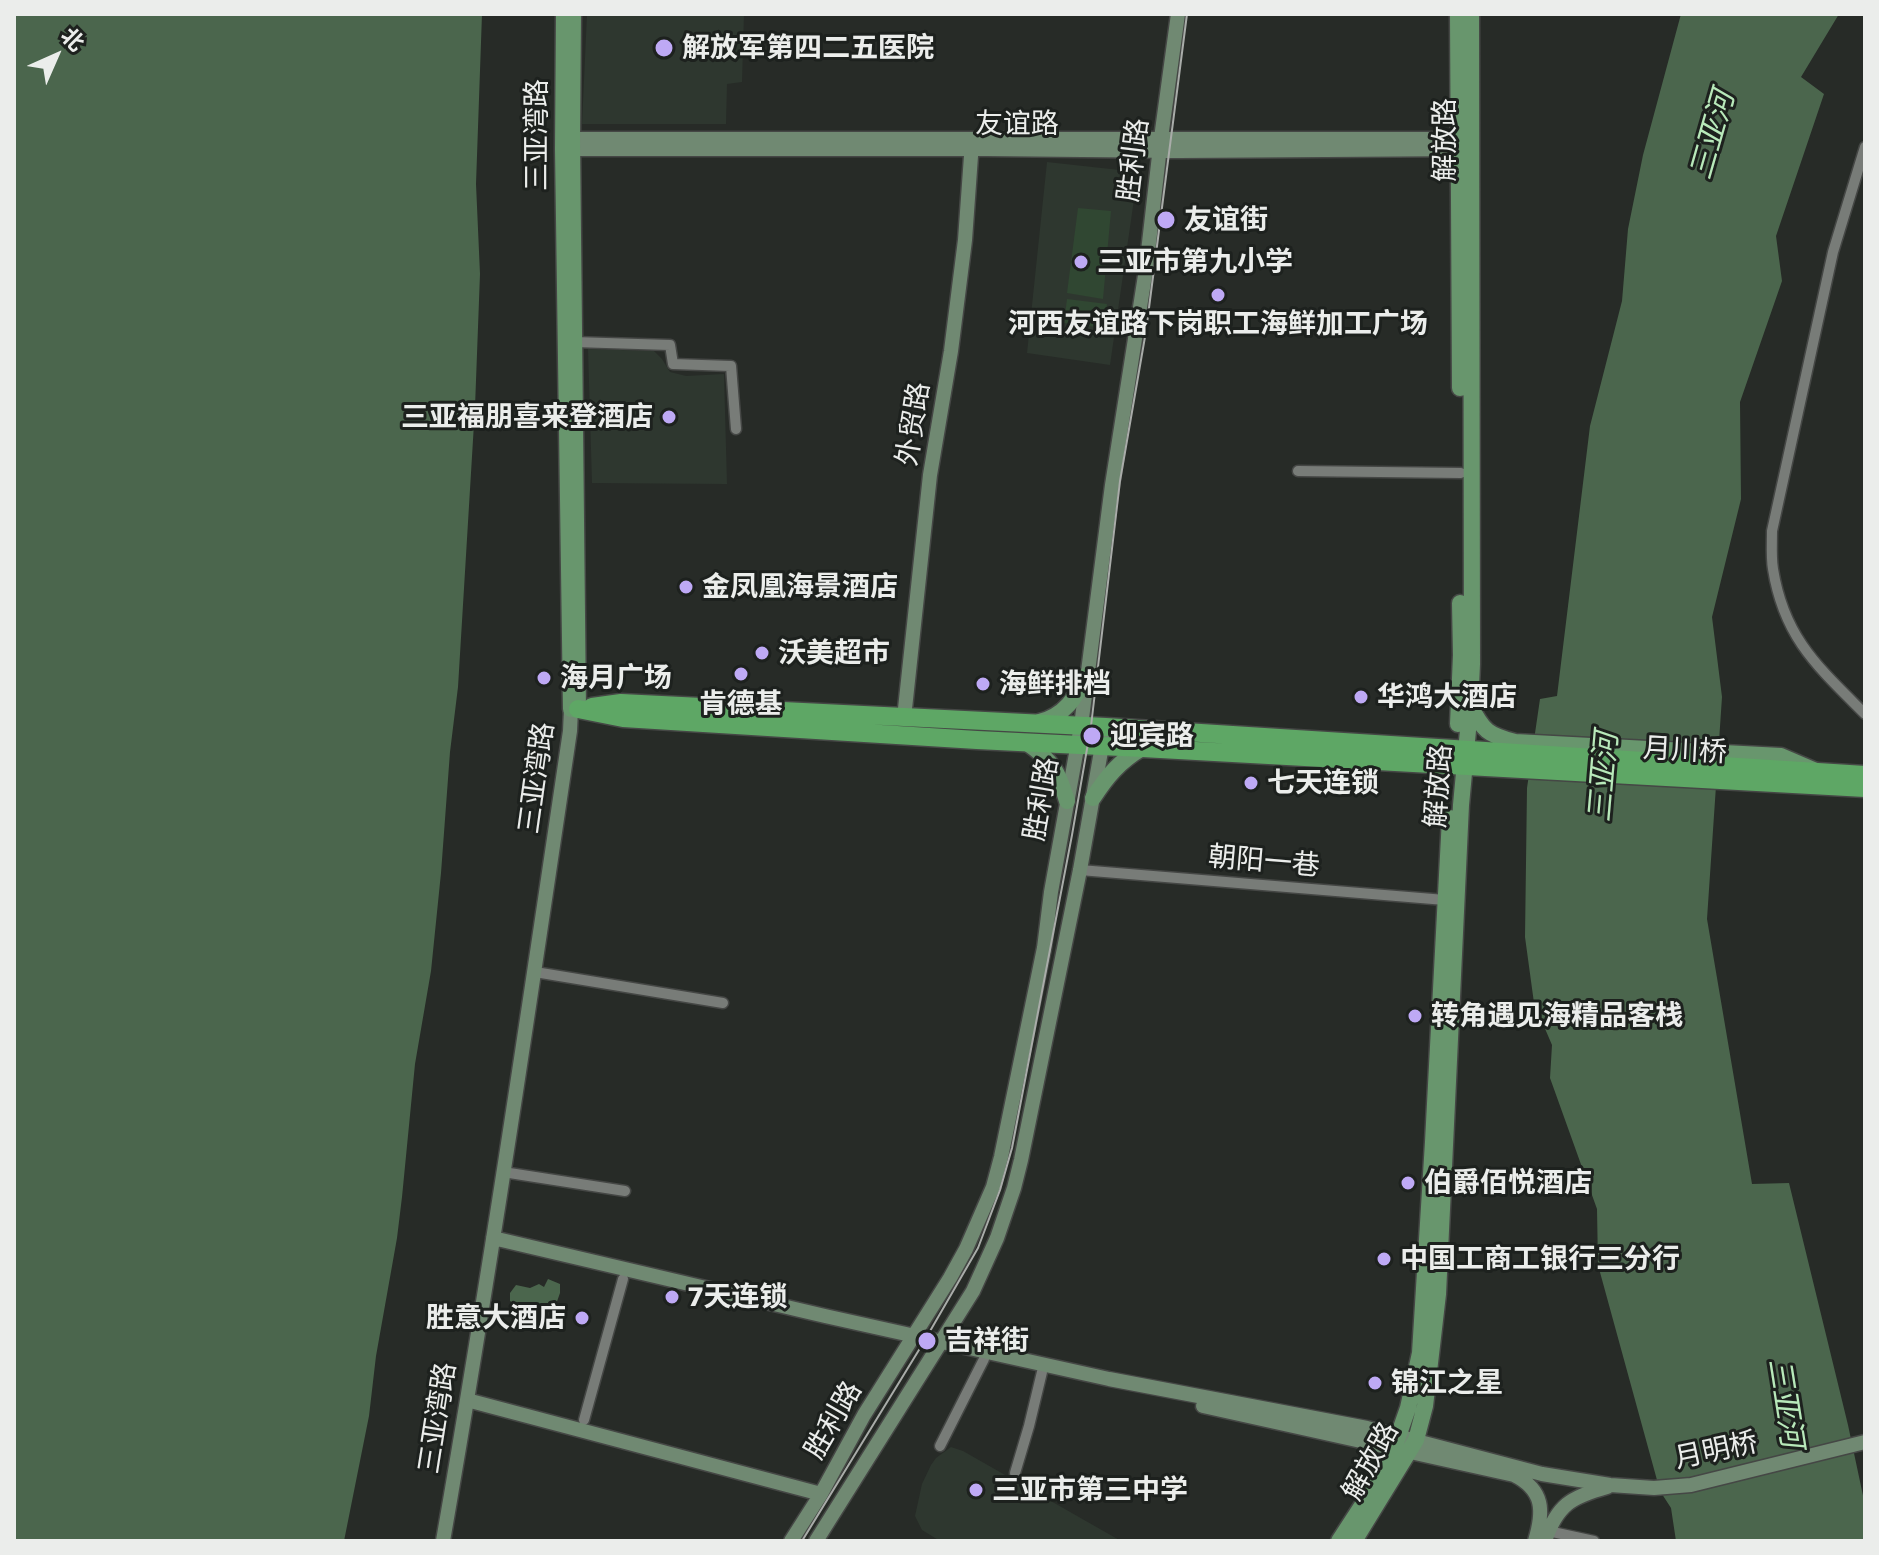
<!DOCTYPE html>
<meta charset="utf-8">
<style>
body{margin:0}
#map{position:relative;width:1879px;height:1555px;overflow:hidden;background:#272b27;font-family:Commissioner,"Noto Sans SC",sans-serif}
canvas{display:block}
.frame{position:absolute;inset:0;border:16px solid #ebedeb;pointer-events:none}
.north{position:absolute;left:16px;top:16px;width:80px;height:80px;-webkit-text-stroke:6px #1d211e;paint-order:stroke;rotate:45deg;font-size:22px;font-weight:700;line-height:32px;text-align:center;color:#ebedeb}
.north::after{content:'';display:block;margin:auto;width:28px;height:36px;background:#ebedeb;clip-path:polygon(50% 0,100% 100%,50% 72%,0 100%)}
</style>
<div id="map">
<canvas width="1879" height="1555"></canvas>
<div class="frame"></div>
<div class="north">北</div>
</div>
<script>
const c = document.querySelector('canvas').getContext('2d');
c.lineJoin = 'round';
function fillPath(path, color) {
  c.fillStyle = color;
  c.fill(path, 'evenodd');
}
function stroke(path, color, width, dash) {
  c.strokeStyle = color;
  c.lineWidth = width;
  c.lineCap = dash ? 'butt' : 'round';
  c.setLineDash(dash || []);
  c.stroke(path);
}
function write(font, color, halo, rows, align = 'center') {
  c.font = font + ' Commissioner,"Noto Sans SC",sans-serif';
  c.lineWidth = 6;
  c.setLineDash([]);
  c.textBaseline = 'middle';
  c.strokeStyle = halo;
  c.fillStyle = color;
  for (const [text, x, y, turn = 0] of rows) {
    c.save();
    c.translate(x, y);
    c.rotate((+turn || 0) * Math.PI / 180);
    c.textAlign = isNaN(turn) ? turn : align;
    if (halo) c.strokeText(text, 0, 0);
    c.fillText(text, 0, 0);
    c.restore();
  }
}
fillPath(new Path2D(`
 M587,14h157l-2,68 -15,2 -1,40h-144z
 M1047,162l91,10 -28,193 -83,-12z
 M588,349l66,2 8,8 8,13 16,4 38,-2 3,110 -135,-1z
 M951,1447l12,4 158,90h-181l-18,-11 -7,-14 7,-32 9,-19 5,-7z`), '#2e372f');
fillPath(new Path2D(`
 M1078,208l33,3 -8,88 -36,-6z
 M1067,299l40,5 -3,24 -40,-5z`), '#304732');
fillPath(new Path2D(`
 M14,14h468l-6,170 4,90 -5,133 -17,280 -8,65 -9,121 -10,98 -16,93 -13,133 -5,41 -21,118 -7,60 -25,125h-330z
 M1681,14h158l-38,63 23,17 -48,142 6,45 -42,121 1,97 -29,118 10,80 -15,222 45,265 37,-1 59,242 17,80v36h-189l-5,-33 -11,-17 -62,-226 -1,-56 -47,-131 2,-33 -18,-42 -9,-66 2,-149 13,-89 17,-3 33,-270 32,-125 6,-72 15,-74z
 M548,1279l12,5v9l-7,20c-14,-8 -30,-3 -43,-12v-8l6,-8 14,3 9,-4 5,3z`), '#4b664d');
const street = new Path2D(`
 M1865,147l-32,105 -61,279c0,13 -1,26 1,38 11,69 45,98 92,145
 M574,342l96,3 3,19 58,2 5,63
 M1298,471l163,2
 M1080,870l365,30
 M535,972l188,31
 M503,1172l122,19
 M584,1420l39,-141
 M940,1446l44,-87
 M1015,1473l14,-47 13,-54
 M1548,1531l46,10`);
const secondary = new Path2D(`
 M564,139h903
 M563,149h423l193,2 291,-2
 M904,718l26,-243 21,-124 14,-111 7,-98
 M493,1238l332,78 284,63 258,49 175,46 68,11 44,3 37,-3 174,-43
 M467,1400l354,94
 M1203,1406l311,69c30,15 30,36 21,66
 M443,1541c47,-269 87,-540 127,-810l1,-22
 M791,1541l30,-47 43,-79 86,-137 16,-29 27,-62 8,-30 43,-209 7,-56 30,-166 31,-241 34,-216 15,-131 17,-124
 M816,1541l157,-250 24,-53 17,-50 7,-28 59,-290 23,-130
 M1545,1541c12,-36 26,-44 62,-54`);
const primary = new Path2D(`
 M564,14l-1,135 8,560h7l-6,-570 1,-125
 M1458,14l2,374
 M1470,705c13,26 18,30 45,37l266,14 35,15
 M1039,722c26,-6 37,-25 48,-47
 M1458,724l3,-69 -1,-52
 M1027,743c25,17 32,30 40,58
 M1093,798c14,-22 27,-37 49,-50
 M1339,1541l39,-60 16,-33 14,-40 12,-55 13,-211 17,-324
 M1354,1541l62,-101 9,-34 13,-112 23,-489 9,-96 2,-45 -1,-650`);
const highway = new Path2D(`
 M592,707l29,-4 485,24 759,48
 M578,709l45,9 354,22 165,8 723,40`);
stroke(street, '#454745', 13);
stroke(secondary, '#454745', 17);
stroke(primary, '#454745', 19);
stroke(highway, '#454745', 21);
stroke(street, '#787c78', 10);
stroke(secondary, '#708972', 14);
stroke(primary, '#68966d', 16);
stroke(highway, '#5ea765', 18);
stroke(new Path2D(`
 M802,1541l120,-196 56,-97 22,-58 12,-42 60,-313 19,-109 29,-245 26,-150 41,-317`), '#a9aca9', 2);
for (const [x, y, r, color] of [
 [664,48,10,"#bea9f5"],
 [1166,220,10,"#bea9f5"],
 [1081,262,8,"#bea9f5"],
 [1218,295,8,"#bea9f5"],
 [669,417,8,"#bea9f5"],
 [686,587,8,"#bea9f5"],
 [762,653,8,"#bea9f5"],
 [741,674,8,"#bea9f5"],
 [544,678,8,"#bea9f5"],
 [983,684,8,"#bea9f5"],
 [1361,697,8,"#bea9f5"],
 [1092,736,10,"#bea9f5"],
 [1251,783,8,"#bea9f5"],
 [1415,1016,8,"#bea9f5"],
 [1408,1183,8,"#bea9f5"],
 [1384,1259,8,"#bea9f5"],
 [672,1297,8,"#bea9f5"],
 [582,1318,8,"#bea9f5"],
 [927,1341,10,"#bea9f5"],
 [1375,1383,8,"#bea9f5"],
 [976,1490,8,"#bea9f5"]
]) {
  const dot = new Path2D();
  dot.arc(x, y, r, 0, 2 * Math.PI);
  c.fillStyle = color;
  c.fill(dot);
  stroke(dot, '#1d211e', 3);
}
write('bold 28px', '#ebedeb', '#1d211e', [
 ["解放军第四二五医院",682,48],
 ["友谊街",1184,220],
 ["三亚市第九小学",1097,262],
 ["河西友谊路下岗职工海鲜加工广场",1218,324,"center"],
 ["三亚福朋喜来登酒店",653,417,"right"],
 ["金凤凰海景酒店",702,587],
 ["沃美超市",778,653],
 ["海月广场",560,678],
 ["海鲜排档",999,684],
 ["华鸿大酒店",1377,697],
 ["肯德基",741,704,"center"],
 ["迎宾路",1110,736],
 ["七天连锁",1267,783],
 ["转角遇见海精品客栈",1431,1016],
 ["伯爵佰悦酒店",1424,1183],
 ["中国工商工银行三分行",1400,1259],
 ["7天连锁",688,1297],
 ["胜意大酒店",566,1318,"right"],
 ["吉祥街",945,1341],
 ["锦江之星",1391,1383],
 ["三亚市第三中学",992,1490]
], 'left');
write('28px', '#ebedeb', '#1d211e', [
 ["友谊路",1017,124],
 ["三亚湾路",537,135,-90],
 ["解放路",1445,140,-90],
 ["胜利路",1133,160,-83],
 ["外贸路",913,424,-81],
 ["月川桥",1685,750,3],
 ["三亚湾路",536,778,-82],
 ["解放路",1438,786,-86],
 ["胜利路",1041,799,-80],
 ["朝阳一巷",1264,861,5],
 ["三亚湾路",437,1418,-81],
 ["胜利路",833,1420,-60],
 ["月明桥",1716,1450,-12],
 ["解放路",1370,1461,-61]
]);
write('italic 30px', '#b8e9ba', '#1d211e', [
 ["三亚河",1712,135,-74],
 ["三亚河",1603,777,-85],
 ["三亚河",1786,1403,81]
]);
</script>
